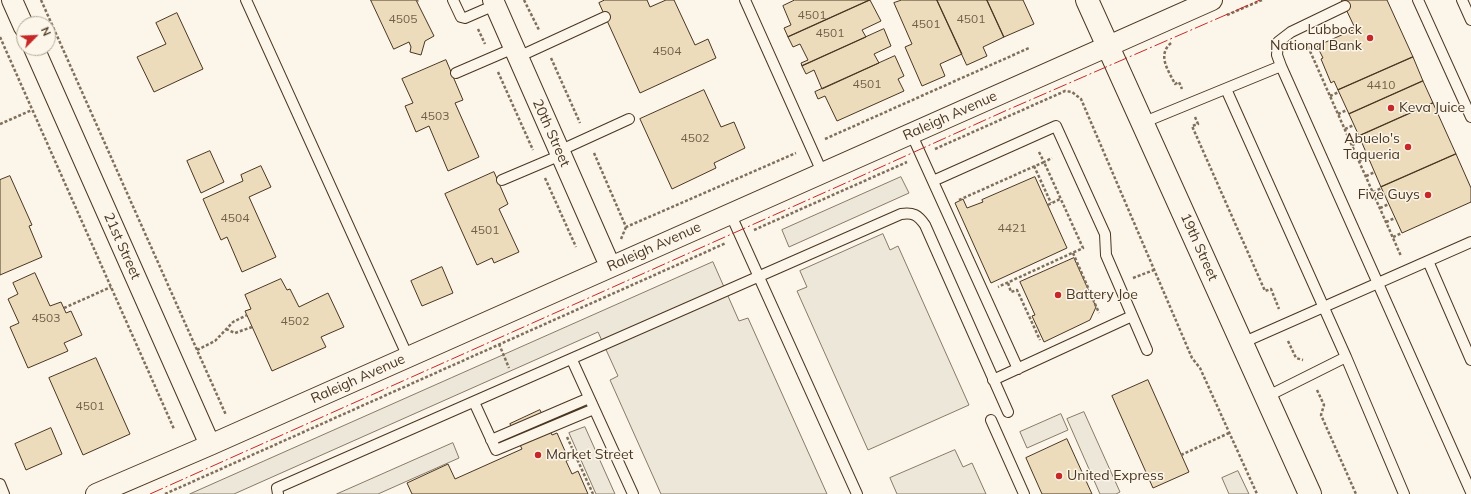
<!DOCTYPE html>
<style>
body{margin:0}
#map{position:relative;width:1471px;height:494px;overflow:hidden;background:#fbf6e9;font-family:Mulish,sans-serif}
canvas{display:block}
.north{position:absolute;left:16px;top:16px;width:40px;height:40px;box-sizing:border-box;background:#fbf6e9;border:1px solid #b4a999;border-radius:50%;rotate:66deg;font-size:11px;font-weight:700;line-height:16px;text-align:center;color:#4a3520}
.north::after{content:'';display:block;margin:auto;width:14px;height:18px;background:#c62828;clip-path:polygon(50% 0,100% 100%,50% 72%,0 100%)}
</style>
<div id="map">
<canvas width="1471" height="494"></canvas>
<div class="north">N</div>
</div>
<script>
const c = document.querySelector('canvas').getContext('2d');
c.lineJoin = 'round';
function fillPath(path, color) {
  c.fillStyle = color;
  c.fill(path, 'evenodd');
}
function stroke(path, color, width, dash) {
  c.strokeStyle = color;
  c.lineWidth = width;
  c.lineCap = dash ? 'butt' : 'round';
  c.setLineDash(dash || []);
  c.stroke(path);
}
function write(font, color, halo, rows, align = 'center') {
  c.font = font + ' Mulish,sans-serif';
  c.lineWidth = 3;
  c.setLineDash([]);
  c.textBaseline = 'middle';
  c.strokeStyle = halo;
  c.fillStyle = color;
  for (const [text, x, y, turn = 0] of rows) {
    c.save();
    c.translate(x, y);
    c.rotate((+turn || 0) * Math.PI / 180);
    c.textAlign = isNaN(turn) ? turn : align;
    if (halo) c.strokeText(text, 0, 0);
    c.fillText(text, 0, 0);
    c.restore();
  }
}
const parking = new Path2D(`
 M901,177l8,16 -120,54 -7,-17z
 M883,234l7,16 8,-4 71,159 -101,45 -71,-159 10,-4 -7,-16z
 M713,262l26,59 9,-3 79,176h-166l-51,-114 8,-4 -20,-44 -364,162h-44z
 M1084,412l36,80 -4,2h-16l-33,-75z
 M1061,414l7,16 -41,18 -7,-16z
 M585,427l30,67h-19l-27,-61z
 M453,443l6,15 -81,36h-41z
 M955,450l8,17 9,-4 14,31h-89l-7,-16z
 M1238,471l11,23h-20l-7,-16z`);
fillPath(parking, '#ede7d9');
stroke(parking, '#887966', 1);
const building = new Path2D(`
 M371,0h45l18,36 -9,5 -4,14 -11,-3 1,-5 -2,-5 -15,7z
 M605,0h42l3,7 16,-7h8l21,45 13,-6 8,19 -76,35 -41,-90z
 M795,0h75l-82,37 -4,-9 7,-3 -8,-19z
 M870,0l11,21 -19,9 4,7 -64,29 -1,-3 7,-3 -8,-16 -7,3 -5,-10z
 M902,0h35l25,54 -22,10 5,12 -23,10 -17,-39 7,-3 -18,-41z
 M937,0h50l17,37 -21,10 4,9 -20,9z
 M987,0h36l11,24 -30,13z
 M1342,0h45l26,57 -75,33 -4,-9 -3,2 -10,-24 2,-1 -6,-12 38,-17z
 M177,13l26,56 -49,23 -17,-35 29,-13 -10,-21z
 M884,29l7,17 -17,8 5,9 -57,26 -8,-19 -8,4 -4,-8z
 M895,56l9,20 -6,3 6,12 -67,30 -12,-25 -7,3 -3,-7z
 M1413,57l10,24 -74,33 -11,-24z
 M446,60l17,40 -8,3 24,54 -31,14 -19,-45 -13,6 -11,-26 8,-3 -11,-24z
 M1423,81l10,22 -74,33 -10,-22z
 M704,90l17,37 13,-5 11,26 -31,15 2,5 -44,21 -32,-70z
 M1433,103l23,51 -75,33 -22,-51z
 M210,151l14,31 -23,11 -14,-32z
 M1456,154l15,34v14l-69,31 -21,-46z
 M261,166l10,21 -22,10 27,60 -34,15 -15,-35 -6,3 -18,-41 40,-18 -2,-6z
 M494,172l14,32 -9,5 20,43 -25,11 -2,-5 -15,7 -32,-71z
 M10,176l22,49 -3,1 13,31 -42,18v-95z
 M1035,177l32,71 -76,35 -36,-80 8,-4 4,9 16,-6 -1,-2z
 M1074,258l22,49 -6,13 -46,22 -12,-26 3,-1 -15,-33z
 M442,267l11,26 -31,13 -11,-25z
 M35,273l15,33 11,-4 5,11 5,-2 11,24 -18,8 4,8 -40,17 -18,-41 9,-4 -11,-24 10,-5 -5,-11z
 M281,279l6,11 3,-1 9,18 29,-14 16,34 -23,10 5,10 -54,24 -27,-60 6,-2 -6,-14z
 M96,358l34,76 -47,21 -34,-77z
 M1148,380l41,92 -36,16 -41,-92z
 M540,410l12,25 5,-2 12,27 -3,1 6,13 6,-3 10,23h-176l-5,-11 41,-19 7,15 67,-30 -12,-25z
 M51,428l11,26 -36,16 -11,-26z
 M1067,439l25,55h-50l-16,-36z`);
fillPath(building, '#ecdcbc');
stroke(building, '#4a3520', 1);
const service = new Path2D(`
 M246,0l162,357
 M453,0l8,17 4,1 30,-13
 M745,0l77,172
 M1418,0l53,117
 M1462,0l9,20
 M518,57l87,-40
 M1281,66l190,426
 M456,73l58,-25
 M1226,89l120,268
 M1142,123l139,-57 -4,-11 1,-13 13,-10 54,-26
 M911,133l107,236
 M559,151l70,-32
 M502,180l59,-25
 M933,181l123,-55 49,108 1,21 41,95
 M730,213l127,281
 M1428,261l43,99
 M1242,343l229,-101
 M572,360l61,134
 M993,380l139,-64
 M1266,397l80,-40 58,137
 M474,402l22,48 98,-41
 M991,420l33,74
 M491,440l98,-42
 M0,484l4,10
 M278,494l-1,-6 624,-274c12,-2 17,1 24,11l83,187`);
const minor = new Path2D(`
 M12,0l12,27
 M493,0l117,266
 M34,48l176,397
 M96,494l114,-49 1002,-445`);
const primary = new Path2D(`
 M1087,0l223,494`);
stroke(service, '#4a3520', 12);
stroke(minor, '#4a3520', 22);
stroke(primary, '#4a3520', 24);
stroke(new Path2D(`
 M41,0l185,415
 M524,0l15,30
 M417,1l1,-1
 M1227,15l35,-15
 M478,29l7,15
 M0,37l174,392
 M1306,42l95,214
 M1171,43c-14,12 -3,27 4,41l4,-2 3,7
 M551,58l29,65
 M498,72l35,78
 M1330,96l9,-4
 M1338,114l9,-4
 M1195,117l3,7 -6,2 73,165 6,-2 8,20
 M0,124l32,-14
 M1345,129l9,-4
 M825,139l204,-91
 M1352,145l9,-4
 M935,149l130,-58 7,1 9,7 111,259 8,10 57,126
 M1039,152l5,10 8,-4
 M594,153l32,74 170,-74
 M1359,161l9,-4
 M1034,166l17,37
 M1366,176l9,-4
 M545,178l31,69
 M1373,192l9,-4
 M959,200l85,-38 39,86 -85,39
 M1048,205l12,-6
 M1380,208l9,-4
 M1386,222l9,-4
 M754,230l153,-68
 M1393,237l9,-4
 M621,239l5,-12
 M1073,253l26,60
 M1133,278l21,-8
 M1008,283l3,9 6,-2 23,50
 M1094,299l12,-6
 M64,308l47,-21
 M226,329l9,4 17,-6
 M1288,341l8,17 7,2
 M499,344l10,24
 M197,350l18,-9 18,-19 14,-7
 M1317,390l7,15 -3,10 35,79
 M567,437l26,57
 M1181,455l48,-22
 M165,494l561,-251`), '#7f6f5c', 2.5, [3, 2]);
stroke(service, '#fbf6e9', 10);
stroke(minor, '#fbf6e9', 20);
stroke(primary, '#fbf6e9', 22);
stroke(new Path2D(`
 M150,494l689,-308 166,-75 255,-111`), '#c62828', 1, [14, 3, 2, 3]);
for (const [x, y, r, color] of [
 [1370,38,4,"#c62828"],
 [1391,108,4,"#c62828"],
 [1408,147,4,"#c62828"],
 [1428,195,4,"#c62828"],
 [1058,295,4,"#c62828"],
 [538,455,4,"#c62828"],
 [1059,476,4,"#c62828"]
]) {
  const dot = new Path2D();
  dot.arc(x, y, r, 0, 2 * Math.PI);
  c.fillStyle = color;
  c.fill(dot);
  stroke(dot, '#fbf6e9', 1.5);
}
write('12px', '#725f47', null, [
 ["4501",812,15],
 ["4505",403,19],
 ["4501",971,19],
 ["4501",926,24],
 ["4501",830,33],
 ["4504",667,51],
 ["4501",867,84],
 ["4410",1381,85],
 ["4503",435,116],
 ["4502",695,138],
 ["4504",235,218],
 ["4421",1012,228],
 ["4501",485,230],
 ["4503",46,318],
 ["4502",295,321],
 ["4501",90,406]
]);
write('14px', '#4a3520', '#fbf6e9', [
 ["Lubbock",1362,30,"right"],
 ["National Bank",1362,46,"right"],
 ["Keva Juice",1399,108],
 ["Abuelo's",1400,139,"right"],
 ["Taqueria",1400,155,"right"],
 ["Five Guys",1420,195,"right"],
 ["Battery Joe",1066,295],
 ["Market Street",546,455],
 ["United Express",1067,476]
], 'left');
write('14px', '#4a3520', '#fbf6e9', [
 ["Raleigh Avenue",950,116,-24],
 ["20th Street",551,133,66],
 ["21st Street",122,246,66],
 ["Raleigh Avenue",654,247,-24],
 ["19th Street",1199,247,66],
 ["Raleigh Avenue",358,379,-24]
]);
</script>
